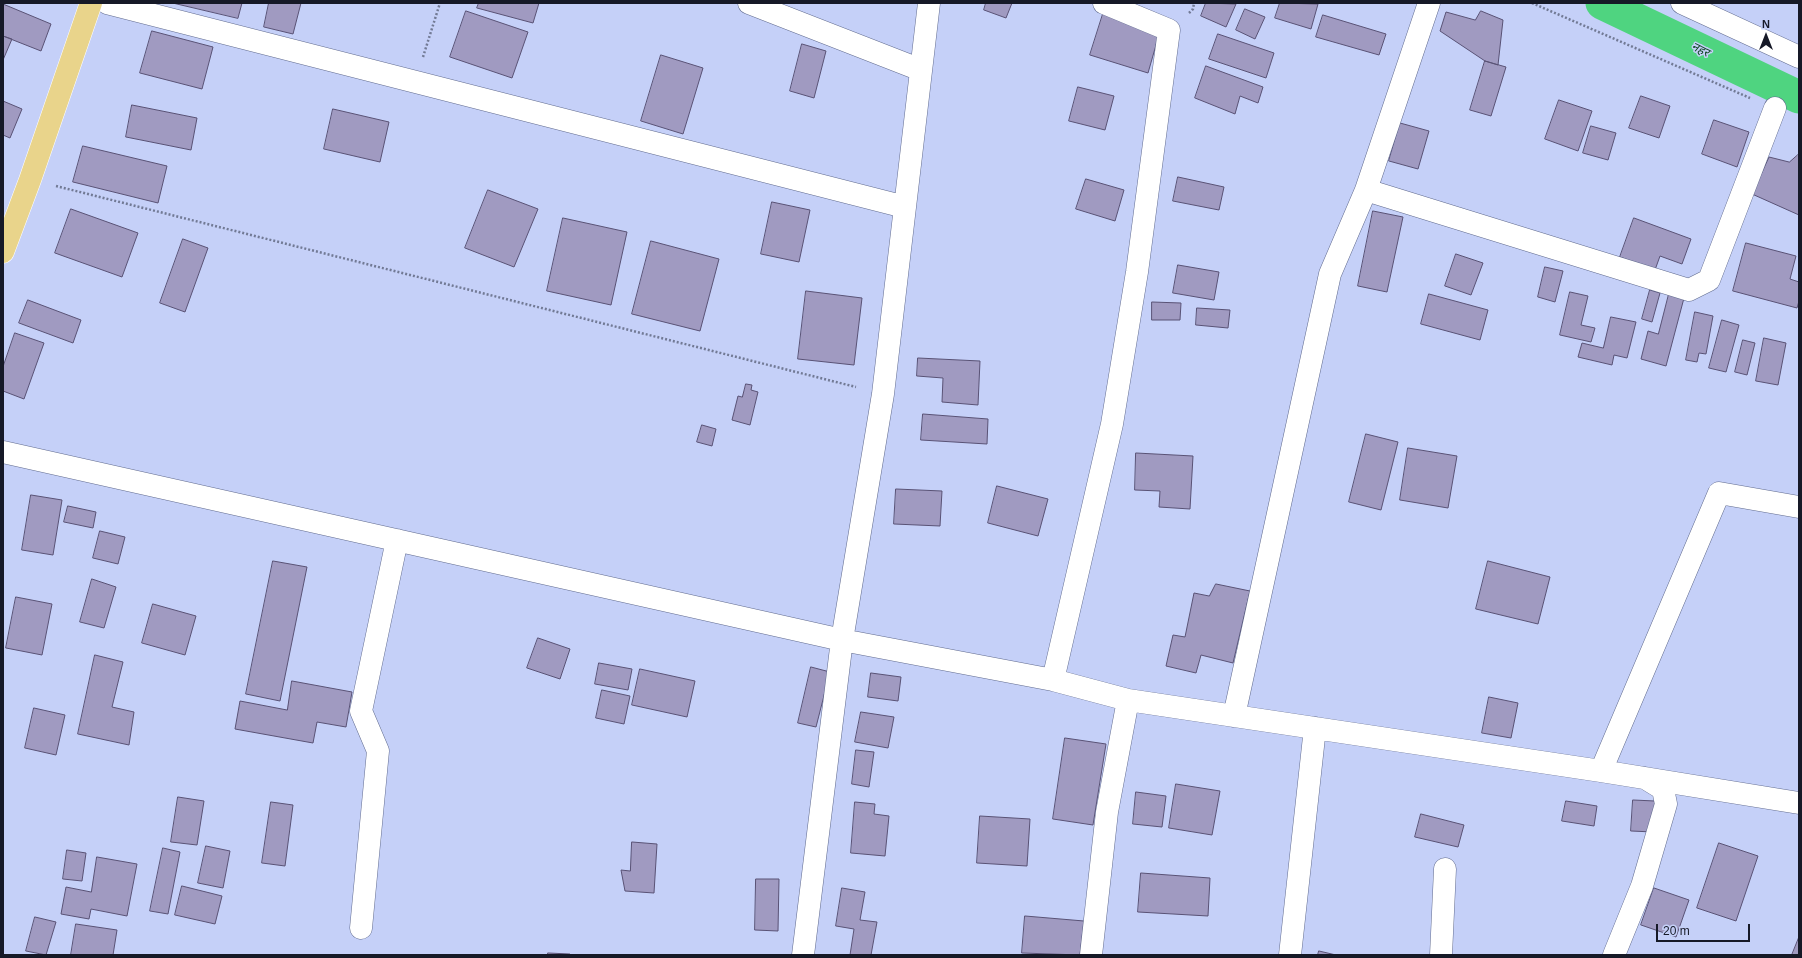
<!DOCTYPE html>
<meta charset="utf-8">
<style>
body{margin:0}
#map{position:relative;width:1802px;height:958px;overflow:hidden;background:#c5d0f8;font-family:Helvetica,sans-serif}
canvas{display:block}
.frame{position:absolute;inset:0;border:4px solid #161927;pointer-events:none}
.north{position:absolute;left:1746px;top:16px;width:40px;height:40px;-webkit-text-stroke:3px #c5d0f8;paint-order:stroke;rotate:0deg;font-size:11px;font-weight:700;line-height:16px;text-align:center;color:#161927}
.north::after{content:'';display:block;margin:auto;width:14px;height:18px;background:#161927;clip-path:polygon(50% 0,100% 100%,50% 72%,0 100%)}
.scale{position:absolute;left:1656px;top:924px;width:94px;height:18px;box-sizing:border-box;border:2px solid #161927;border-top:0;padding-left:5px;font-size:12px;line-height:14px;white-space:nowrap;color:#161927;-webkit-text-stroke:3px #c5d0f8;paint-order:stroke}
</style>
<div id="map">
<canvas width="1802" height="958"></canvas>
<div class="frame"></div>
<div class="north">N</div>
<div class="scale">20 m</div>
</div>
<script>
const c = document.querySelector('canvas').getContext('2d');
c.lineJoin = 'round';
function stroke(path, color, width, dash) {
  c.strokeStyle = color;
  c.lineWidth = width;
  c.lineCap = dash ? 'butt' : 'round';
  c.setLineDash(dash || []);
  c.stroke(path);
}
function fillPath(path, color) {
  c.fillStyle = color;
  c.fill(path, 'evenodd');
}
function write(font, color, halo, rows, align = 'center') {
  c.font = font + ' Helvetica,"Noto Sans Devanagari",sans-serif';
  c.lineWidth = 3;
  c.setLineDash([]);
  c.textBaseline = 'middle';
  c.strokeStyle = halo;
  c.fillStyle = color;
  for (const [text, x, y, turn = 0] of rows) {
    c.save();
    c.translate(x, y);
    c.rotate((+turn || 0) * Math.PI / 180);
    c.textAlign = isNaN(turn) ? turn : align;
    if (halo) c.strokeText(text, 0, 0);
    c.fillText(text, 0, 0);
    c.restore();
  }
}
stroke(new Path2D(`
 M1602,3l197,94`), '#4fd480', 33);
const building = new Path2D(`
 M173,3h69l-4,15z
 M269,3h32l-8,31 -29,-7z
 M479,3h60l-6,20 -56,-15z
 M986,3h26l-6,15 -22,-8z
 M1206,3l30,1 -10,23 -25,-11z
 M1280,3l38,1 -7,25 -36,-11z
 M3,4l48,20 -10,27 -38,-15z
 M1245,9l20,8 -10,22 -19,-9z
 M466,11l62,21 -16,46 -62,-21z
 M1481,11l22,9 -5,45 -13,-4 -45,-30 6,-19 29,8z
 M1103,14l57,17 -12,42 -58,-18z
 M1323,15l63,19 -7,21 -63,-18z
 M152,31l61,16 -11,42 -62,-16z
 M1218,34l56,19 -8,25 -57,-19z
 M3,36l9,3 -9,21z
 M802,44l24,7 -12,47 -24,-7z
 M661,55l42,13 -20,66 -42,-13z
 M1485,61l21,6 -15,49 -21,-6z
 M1206,66l57,21 -5,16 -18,-7 -5,18 -40,-16z
 M1078,87l36,9 -9,34 -36,-9z
 M1641,96l29,10 -11,32 -30,-10z
 M1559,100l33,11 -14,40 -33,-12z
 M3,101l19,8 -12,29 -7,-3z
 M132,105l65,13 -6,32 -65,-13z
 M333,109l56,13 -9,40 -56,-13z
 M1714,120l35,12 -12,35 -35,-13z
 M1400,123l29,8 -11,38 -29,-8z
 M1591,126l25,7 -8,27 -25,-7z
 M83,146l84,20 -9,37 -85,-21z
 M1798,155l1,1v59l-47,-21 17,-37 20,5z
 M1178,177l46,10 -5,23 -46,-9z
 M1086,179l38,11 -9,31 -39,-12z
 M488,190l50,19 -24,58 -49,-19z
 M772,202l38,8 -11,52 -38,-8z
 M71,209l67,24 -16,44 -67,-24z
 M1373,211l30,6 -16,75 -29,-6z
 M563,218l64,14 -16,73 -64,-14z
 M1634,218l57,21 -9,25 -22,-8 -5,14 -35,-13z
 M183,239l25,9 -23,64 -25,-9z
 M651,241l68,18 -19,72 -68,-17z
 M1746,243l50,13 -6,23 9,3v19l-2,7 -64,-17z
 M1456,254l27,9 -12,32 -26,-9z
 M1178,265l41,7 -5,28 -41,-7z
 M1545,267l18,4 -8,31 -17,-5z
 M1650,290l10,3 -8,29 -10,-3z
 M806,291l56,7 -8,67 -56,-6z
 M1570,292l18,4 -7,29 14,3 -4,14 -31,-7z
 M1429,294l59,16 -8,30 -59,-16z
 M1669,294l15,4 -18,68 -25,-7 7,-28 10,3z
 M28,300l53,20 -8,23 -54,-20z
 M1152,302l29,1 -1,17h-28z
 M1197,308l33,2 -2,18 -32,-3z
 M1695,312l18,4 -7,38 -7,-1 -2,9 -11,-2z
 M1611,317l25,5 -9,36 -13,-3 -2,10 -34,-8 4,-14 21,5z
 M1722,320l17,5 -13,47 -17,-4z
 M15,333l29,10 -20,56 -21,-8v-24z
 M1764,338l22,5 -8,42 -22,-4z
 M1743,340l12,3 -8,32 -12,-3z
 M918,358l62,3 -2,44 -36,-3 1,-24 -26,-2z
 M746,384l6,1 -1,5 7,2 -8,33 -18,-5 6,-24 4,1z
 M923,414l65,5 -1,25 -66,-4z
 M702,425l14,4 -4,17 -15,-4z
 M1366,434l32,8 -17,68 -32,-8z
 M1408,448l49,8 -9,52 -48,-8z
 M1136,453l57,3 -3,53 -31,-2 1,-16 -25,-1z
 M997,486l51,13 -10,37 -50,-13z
 M896,489l46,2 -2,35 -46,-2z
 M31,495l31,5 -9,55 -31,-5z
 M68,506l28,6 -3,16 -29,-6z
 M100,531l25,6 -7,27 -25,-6z
 M273,561l34,6 -27,134 -34,-7z
 M1488,561l62,16 -12,47 -62,-15z
 M92,579l24,8 -12,41 -24,-6z
 M1216,584l34,7 -17,72 -32,-8 -5,18 -30,-7 7,-31 12,2 9,-44 15,3z
 M16,597l36,7 -10,51 -36,-7z
 M153,604l43,12 -11,39 -43,-12z
 M538,638l32,11 -10,30 -33,-11z
 M95,655l28,7 -11,45 22,5 -5,33 -51,-11z
 M599,663l33,6 -4,21 -33,-6z
 M811,667l19,5 -14,55 -18,-4z
 M640,669l55,12 -8,36 -55,-12z
 M871,673l30,4 -3,24 -30,-4z
 M292,681l60,11 -6,35 -29,-5 -4,21 -78,-14 5,-28 47,9z
 M602,690l28,6 -6,28 -28,-6z
 M1489,697l29,6 -7,35 -29,-5z
 M34,708l31,7 -9,40 -31,-7z
 M861,712l33,5 -6,31 -33,-6z
 M1065,738l41,6 -13,81 -40,-6z
 M856,750l18,2 -5,35 -17,-3z
 M1176,784l44,7 -8,44 -43,-7z
 M1136,792l30,4 -4,31 -29,-3z
 M178,797l26,4 -7,44 -26,-3z
 M1633,800l22,1 -2,31 -22,-1z
 M1566,801l31,5 -3,20 -32,-5z
 M271,802l22,3 -8,61 -23,-3z
 M855,802l20,2 -1,10 15,2 -4,40 -34,-3z
 M1421,814l43,11 -6,22 -43,-10z
 M980,816l50,3 -3,47 -50,-3z
 M632,842l25,2 -3,49 -29,-2 -4,-21 9,1z
 M1719,843l39,13 -22,65 -39,-13z
 M206,846l24,5 -7,37 -25,-5z
 M163,848l17,4 -12,62 -18,-3z
 M67,850l19,3 -4,28 -19,-2z
 M97,857l40,7 -10,52 -36,-7 -2,10 -28,-5 5,-27 25,5z
 M1141,873l69,5 -2,38 -70,-4z
 M756,879h23l-1,52 -23,-1z
 M182,886l40,10 -7,28 -40,-9z
 M842,888l23,4 -5,28 17,2 -6,33h-21l4,-26 -18,-3z
 M1654,888l35,12 -13,37 -35,-12z
 M1025,916l59,5 -4,34 -58,-2z
 M35,917l21,5 -10,33 -20,-4z
 M76,924l41,6 -4,25h-42z
 M1799,937v18h-7z
 M1319,951l17,4h-18z
 M548,953l22,1v1h-22z`);
fillPath(building, '#a09ac1');
stroke(building, '#595275', 1);
const minor = new Path2D(`
 M107,3l798,204
 M749,3l172,67
 M1366,190l323,100 20,-10 66,-172
 M3,452l839,188 211,40 75,20 473,71 198,32
 M1053,680l59,-256 25,-152 32,-242 -65,-27
 M1234,716l96,-442 36,-84 63,-187
 M1601,771l118,-278 80,14
 M361,928l17,-177 -17,-40 36,-171
 M803,955l39,-315 41,-246 46,-391
 M1091,955l16,-143 21,-112
 M1290,955l25,-227
 M1441,955l4,-86
 M1614,955l28,-69 24,-82 -3,-15 -18,-11`);
const tertiary = new Path2D(`
 M1682,3l117,54`);
const primary = new Path2D(`
 M3,252l27,-72 61,-177`);
stroke(minor, '#626c8f', 23);
stroke(tertiary, '#626c8f', 23);
stroke(primary, '#fff', 23);
stroke(new Path2D(`
 M1532,3l218,95
 M1189,13l4,-4 1,-6
 M423,57l17,-54
 M56,186l800,201`), '#727a95', 2.5, [2, 2]);
stroke(minor, '#fff', 22);
stroke(tertiary, '#fff', 22);
stroke(primary, '#e9d48b', 22);
write('italic 12px', '#114625', '#c5d0f8', [
 ["नहर",1700,50,26]
]);
</script>
